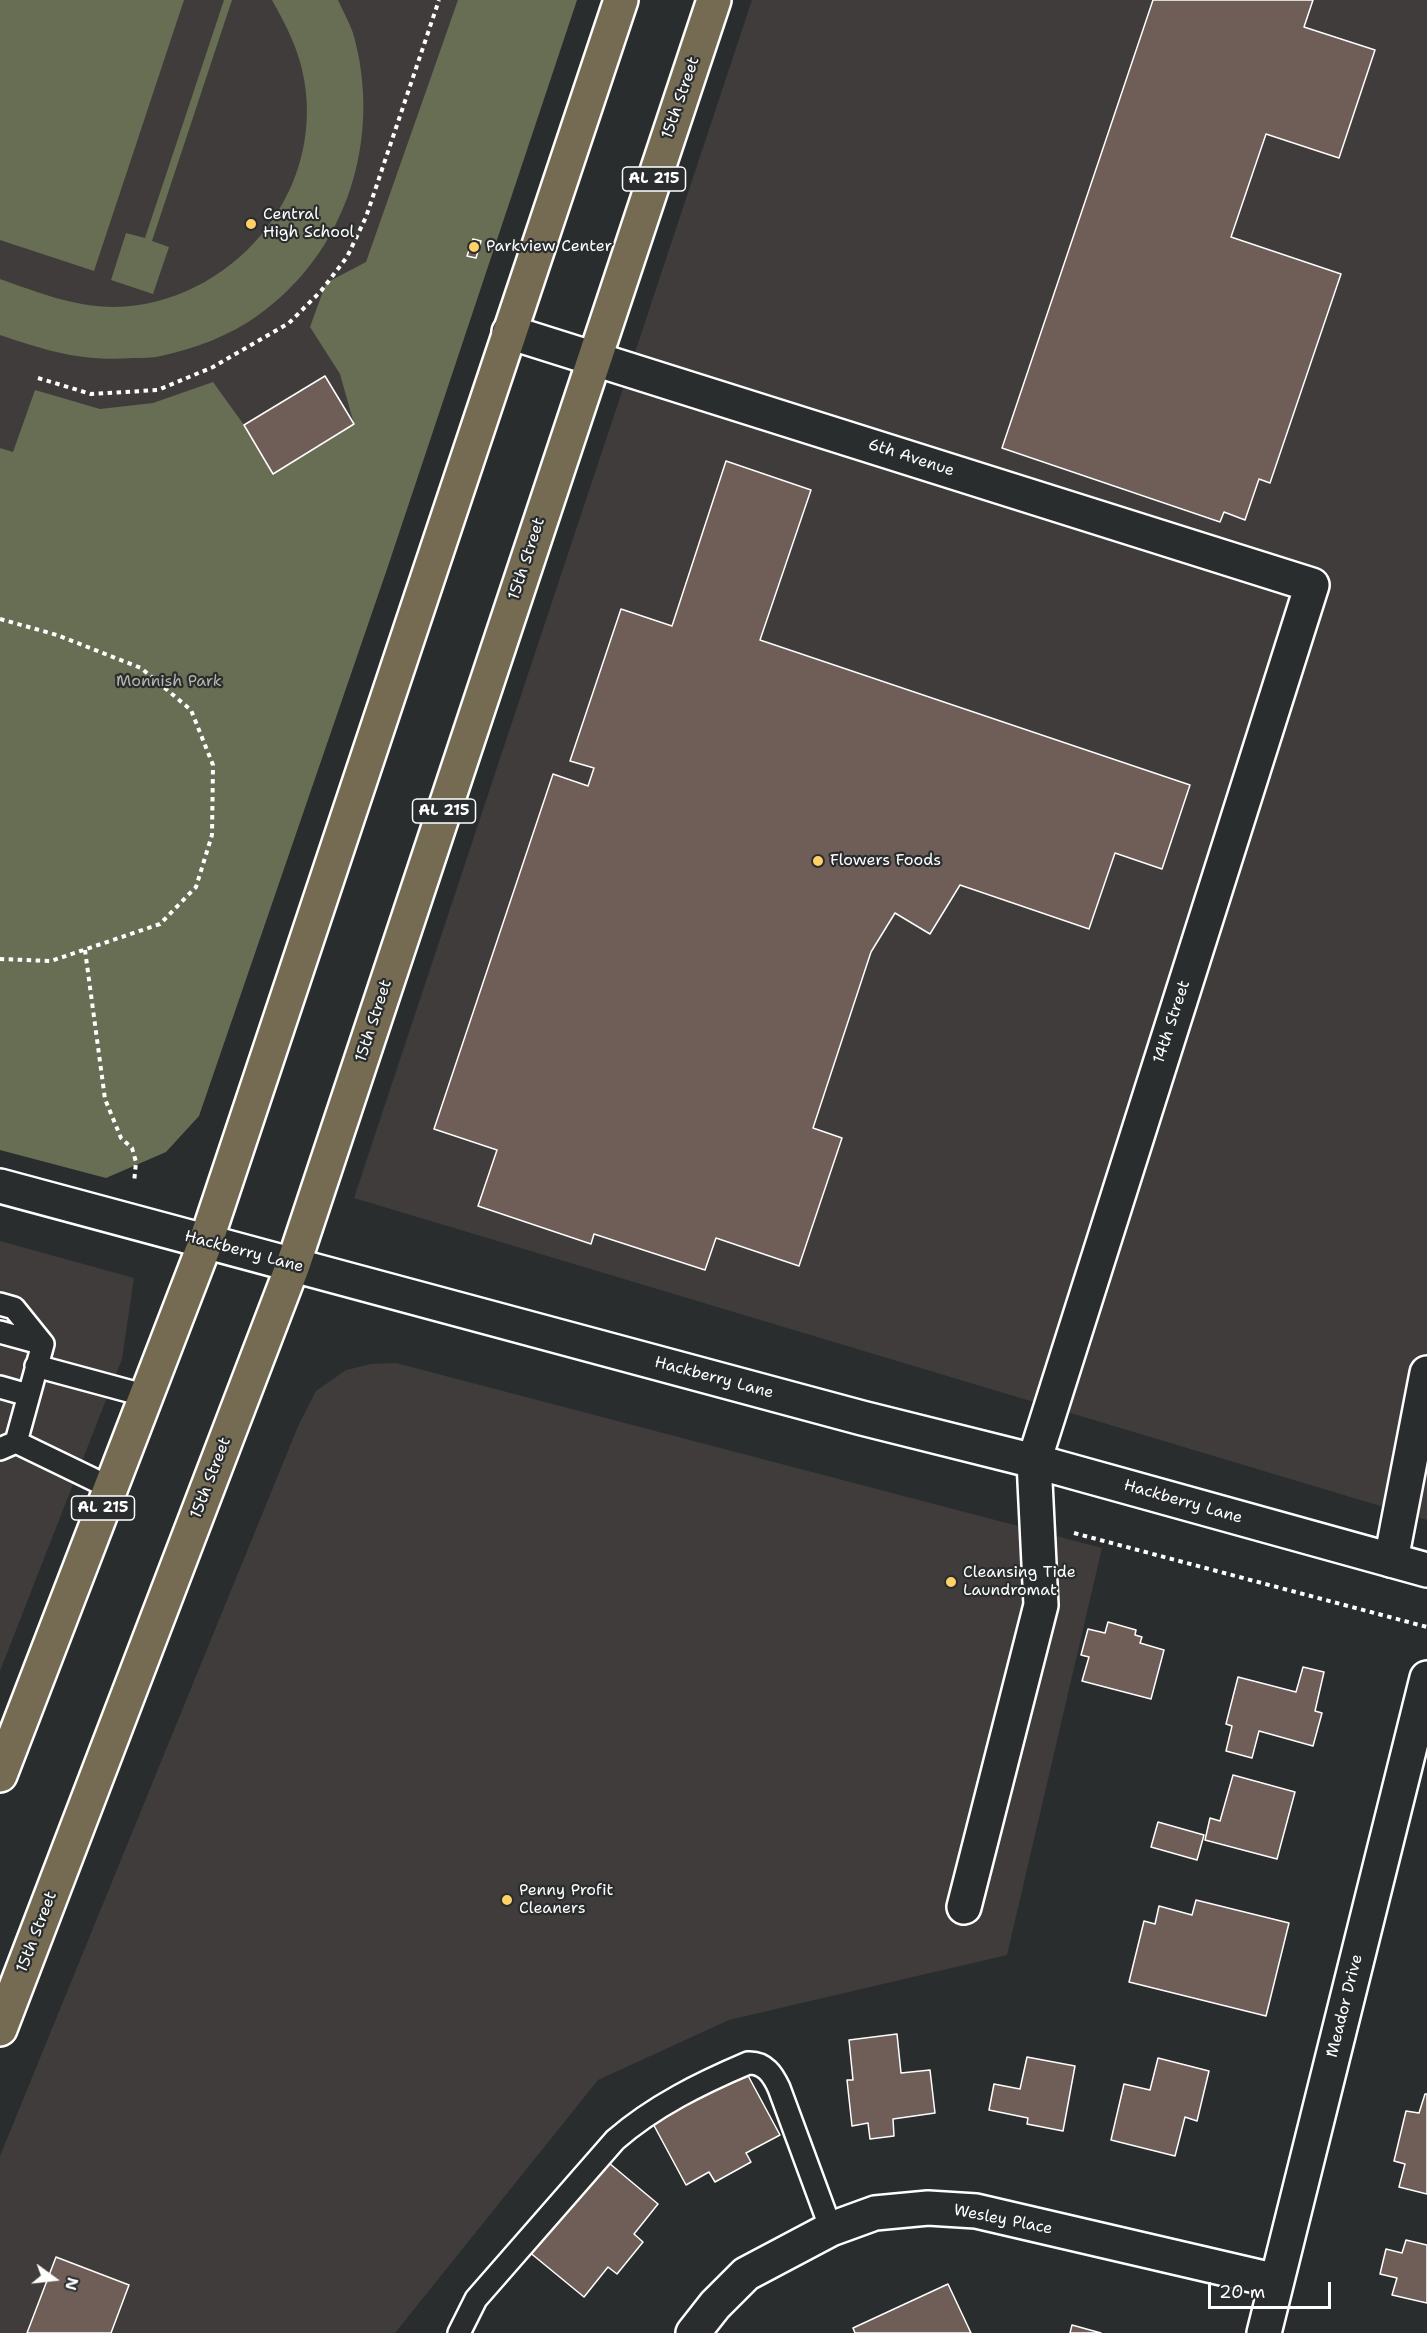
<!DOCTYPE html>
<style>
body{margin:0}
#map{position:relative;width:1427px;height:2333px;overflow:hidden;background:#2a2d2e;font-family:"Shantell Sans",sans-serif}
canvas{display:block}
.north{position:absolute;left:24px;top:2249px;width:60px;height:60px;-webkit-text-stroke:4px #2a2d2e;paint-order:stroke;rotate:105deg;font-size:16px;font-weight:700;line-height:24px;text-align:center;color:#fff}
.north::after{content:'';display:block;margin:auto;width:21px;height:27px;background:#fff;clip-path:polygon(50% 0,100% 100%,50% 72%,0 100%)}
.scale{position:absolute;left:1208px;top:2282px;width:123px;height:27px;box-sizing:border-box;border:3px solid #fff;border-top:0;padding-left:8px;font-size:18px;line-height:21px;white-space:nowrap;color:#fff;-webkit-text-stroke:4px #2a2d2e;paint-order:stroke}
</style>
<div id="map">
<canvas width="1427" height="2333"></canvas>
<div class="north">N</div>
<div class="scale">20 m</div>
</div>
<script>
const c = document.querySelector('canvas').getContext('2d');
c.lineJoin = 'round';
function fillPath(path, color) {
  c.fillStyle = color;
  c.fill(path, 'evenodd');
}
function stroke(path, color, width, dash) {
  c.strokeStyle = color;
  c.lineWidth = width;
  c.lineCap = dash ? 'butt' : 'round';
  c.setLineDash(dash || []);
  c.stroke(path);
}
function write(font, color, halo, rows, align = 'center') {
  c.font = font + ' "Shantell Sans",sans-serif';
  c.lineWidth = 4.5;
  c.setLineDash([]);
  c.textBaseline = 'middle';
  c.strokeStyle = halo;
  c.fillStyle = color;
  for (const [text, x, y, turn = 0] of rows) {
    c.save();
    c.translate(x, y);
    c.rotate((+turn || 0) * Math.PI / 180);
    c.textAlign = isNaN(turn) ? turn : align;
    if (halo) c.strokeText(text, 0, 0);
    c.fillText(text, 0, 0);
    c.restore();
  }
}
fillPath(new Path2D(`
 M0,0h577l-192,575 -385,-127z
 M752,0h675v1520l-1073,-322z
 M0,1241l134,37 -12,81 -122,312z
 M396,1363l706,185 -95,407 -278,65 -131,60 -203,253h-395v-177l299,-732 17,-33 30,-21 25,-6z`), '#3f3c3b');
fillPath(new Path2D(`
 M0,0h184l-90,271 -94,-31z
 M224,0h8l-80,241 17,6 -16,47 -42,-14 15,-47 19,5z
 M272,0h66c5,11 11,22 15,33 30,104 -6,220 -96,283 -28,20 -63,33 -96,40 -9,2 -19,2 -28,2 -50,4 -86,-7 -133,-23v-56c37,13 74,28 114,28 116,-2 211,-112 190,-228 -5,-29 -18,-54 -32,-79z
 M458,0h119l-192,575 -186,541 -33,36 -60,26 -106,-28v-702l13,4 22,-62 65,19 53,-6 60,-21 31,43 29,48 81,-49 -14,-50 -30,-47 16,-44 40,-21z`), '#676e53');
const building = new Path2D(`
 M1153,0h160l-9,27 71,23 -36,108 -73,-24 -35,103 110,37 -71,209 -11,-4 -14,41 -21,-8 -4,10 -218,-74z
 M473,239l8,2 -5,17 -9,-2z
 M325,376l29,48 -81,50 -29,-49z
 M726,461l85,29 -51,150 430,145 -28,84 -47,-16 -26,76 -129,-44 -30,49 -35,-21 -24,39 -58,176 29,10 -43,128 -83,-28 -11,32 -111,-36 -3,10 -113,-38 19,-56 -63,-21 119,-355 35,12 6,-18 -24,-7 51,-152 51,17z
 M1108,1622l28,8 -1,5 7,2 -2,6 24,7 -13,49 -69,-18 7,-24 -8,-2 7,-26 17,4z
 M1303,1667l21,5 -9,39 7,2 -9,33 -54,-15 -7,27 -26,-7 6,-25 -6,-2 12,-47 58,15z
 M1233,1775l62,17 -18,67 -72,-19 5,-22 10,3z
 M1158,1822l46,13 -7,25 -46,-13z
 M1196,1900l93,23 -23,93 -137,-34 15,-61 11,3 4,-18 33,9z
 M897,2034l4,39 29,-3 5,43 -42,6 1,17 -24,3 -2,-16 -16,3 -5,-46h6l-4,-40z
 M1027,2057l48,9 -12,65 -36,-7 1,-6 -39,-8 5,-26 26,5z
 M1158,2058l51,13 -12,50 -12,-4 -10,39 -64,-16 13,-56 26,6z
 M745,2070l35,65 -34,18 5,9 -36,20 -6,-10 -23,13 -35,-65z
 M1425,2094h2v100l-28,-7 6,-23 -11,-3 12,-50 13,2z
 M603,2158l55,46 -24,30 9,8 -26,32 -9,-7 -24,30 -56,-46z
 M1406,2240l21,5v58l-35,-8 5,-17 -17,-4 6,-25 16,4z
 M56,2257l73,28 -18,48h-84z
 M948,2284l23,49h-116l-2,-5z
 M1072,2325l29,8h-31z`);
fillPath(building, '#6f5e58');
stroke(building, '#fff', 1.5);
const service = new Path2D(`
 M0,1304l14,4 29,36
 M0,1332l43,12
 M36,1366l111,30
 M0,1387l28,8
 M16,1442l27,-98
 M0,1449l16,-7 95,46
 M459,2333l17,-34 139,-159c39,-34 86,-57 133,-77 17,-1 25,12 31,25l52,141`);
const minor = new Path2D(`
 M509,332l803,253 -278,876 7,144 -77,302
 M1391,1560l36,-187
 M693,2333l22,-28 31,-31 85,-45 44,-16 53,-5 48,3 301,70
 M1264,2333l163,-655`);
const secondary = new Path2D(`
 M0,1186l862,232 172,43 393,109`);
const primary = new Path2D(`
 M0,1775l206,-534 415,-1241
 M0,2029l293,-764 421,-1265`);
stroke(service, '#fff', 26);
stroke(minor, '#fff', 38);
stroke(secondary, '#fff', 38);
stroke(primary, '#fff', 38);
stroke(new Path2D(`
 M38,378l53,16 67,-4 55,-23 76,-44 32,-32 26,-34 19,-40 73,-217
 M0,619l57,16 84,33 50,42 22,55 -1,70 -16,52 -36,37 -109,37 -51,-2
 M85,950l20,149 16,39 11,10 4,14 -2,21
 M1074,1533l353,94`), '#fff', 4, [4.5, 4.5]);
stroke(service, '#2a2d2e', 21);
stroke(minor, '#2a2d2e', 33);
stroke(secondary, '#2a2d2e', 33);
stroke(primary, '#746b52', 33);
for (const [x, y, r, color] of [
 [251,224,6,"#ffd166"],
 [474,247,6,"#ffd166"],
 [818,861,6,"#ffd166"],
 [951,1582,6,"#ffd166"],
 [507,1900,6,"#ffd166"]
]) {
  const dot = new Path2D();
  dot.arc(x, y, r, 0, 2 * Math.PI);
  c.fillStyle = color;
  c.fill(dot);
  stroke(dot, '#2a2d2e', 2);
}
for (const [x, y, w] of [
 [654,179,63],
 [444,811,63],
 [103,1508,63]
]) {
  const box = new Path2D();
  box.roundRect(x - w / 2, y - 12, w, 24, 4.5);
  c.fillStyle = '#2a2d2e';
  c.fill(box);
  stroke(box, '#fff', 1.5);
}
write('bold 15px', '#fff', null, [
 ["AL 215",654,179],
 ["AL 215",444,811],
 ["AL 215",103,1508]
]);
write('16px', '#fff', '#2a2d2e', [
 ["15th Street",681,98,-71],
 ["6th Avenue",911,458,18],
 ["15th Street",527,559,-72],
 ["15th Street",374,1021,-72],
 ["14th Street",1172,1022,-72],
 ["Hackberry Lane",244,1252,15],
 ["Hackberry Lane",714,1378,15],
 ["15th Street",211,1478,-69],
 ["Hackberry Lane",1183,1502,16],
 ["15th Street",37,1932,-69],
 ["Meador Drive",1345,2006,-76],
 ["Wesley Place",1003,2220,11]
]);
write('16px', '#fff', '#2a2d2e', [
 ["Central",263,215],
 ["High School",263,233],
 ["Parkview Center",486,247],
 ["Flowers Foods",830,861],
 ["Cleansing Tide",963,1573],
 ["Laundromat",963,1591],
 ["Penny Profit",519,1891],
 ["Cleaners",519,1909]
], 'left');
write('16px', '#b3b6a9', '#2a2d2e', [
 ["Monnish Park",169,682]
]);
</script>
